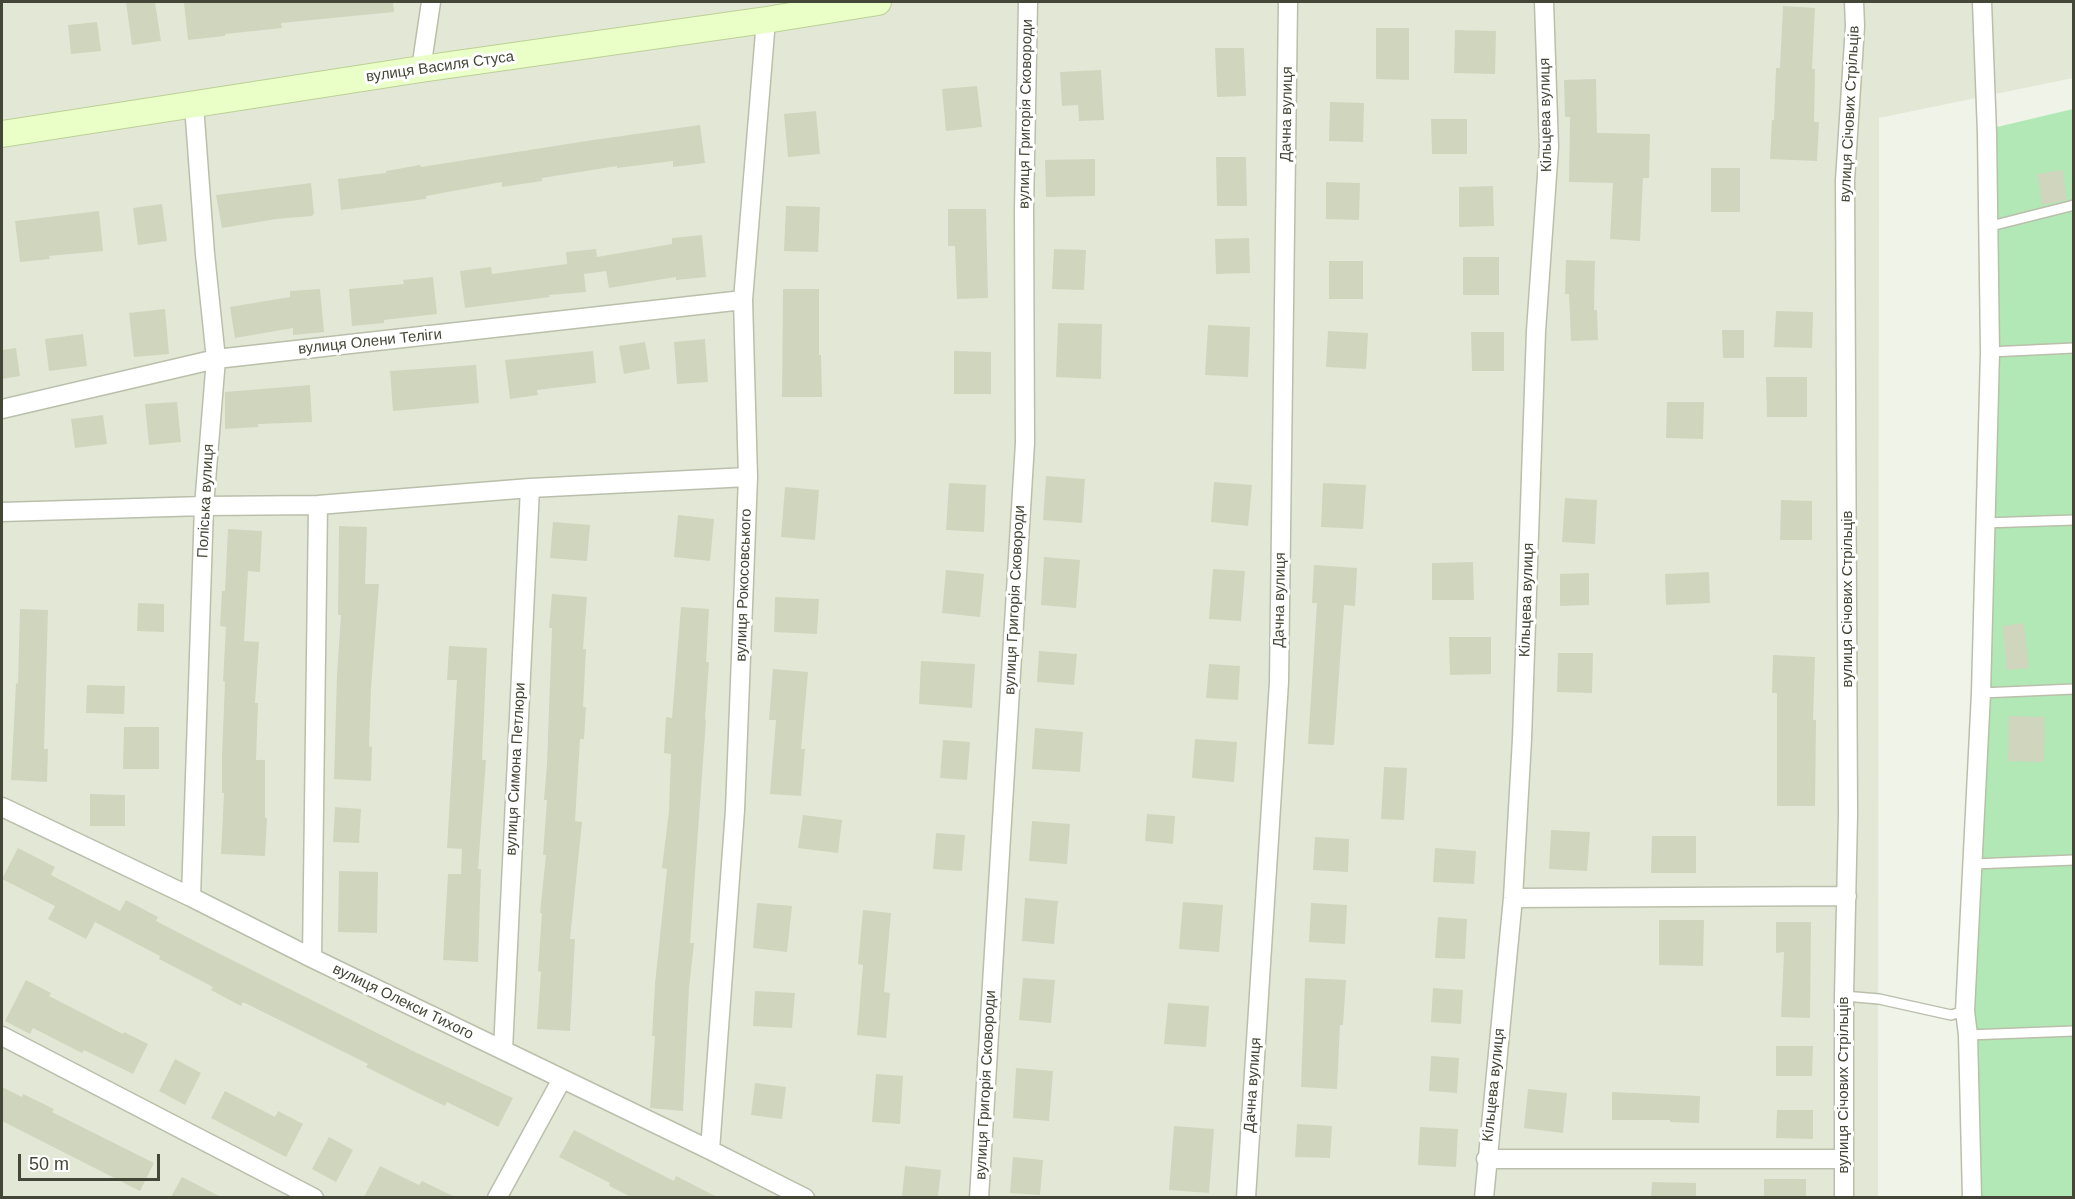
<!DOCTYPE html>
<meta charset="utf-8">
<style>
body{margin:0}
#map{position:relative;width:2075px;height:1199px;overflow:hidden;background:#f0f4e8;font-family:Helvetica,sans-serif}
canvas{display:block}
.frame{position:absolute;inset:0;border:3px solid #444737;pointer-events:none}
.scale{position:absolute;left:18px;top:1154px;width:142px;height:27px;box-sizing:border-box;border:3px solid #444737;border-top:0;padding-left:8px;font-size:18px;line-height:21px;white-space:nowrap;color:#444737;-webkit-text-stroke:4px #fff;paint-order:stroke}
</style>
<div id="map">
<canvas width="2075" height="1199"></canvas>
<div class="frame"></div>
<div class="scale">50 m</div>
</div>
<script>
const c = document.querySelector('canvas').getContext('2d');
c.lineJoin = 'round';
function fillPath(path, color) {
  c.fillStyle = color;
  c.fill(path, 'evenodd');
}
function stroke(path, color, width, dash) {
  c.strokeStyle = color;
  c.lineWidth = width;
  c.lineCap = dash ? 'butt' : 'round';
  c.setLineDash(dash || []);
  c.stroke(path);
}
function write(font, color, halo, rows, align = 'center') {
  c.font = font + ' Helvetica,sans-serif';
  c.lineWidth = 6;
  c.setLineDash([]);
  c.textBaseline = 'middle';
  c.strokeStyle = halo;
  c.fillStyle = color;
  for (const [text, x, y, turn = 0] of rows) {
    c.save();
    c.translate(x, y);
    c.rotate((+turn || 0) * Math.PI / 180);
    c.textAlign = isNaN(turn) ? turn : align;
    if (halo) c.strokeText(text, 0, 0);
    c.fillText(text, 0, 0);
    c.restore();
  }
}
fillPath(new Path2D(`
 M2,2h2071v76l-194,40 -1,1079 -1876,1z`), '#e3e8d6');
fillPath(new Path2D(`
 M2073,109v1088l-94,1 -8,-238 26,-833z`), '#b2e8b5');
fillPath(new Path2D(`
 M126,2h29l6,39 -29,4z
 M202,2h191l1,10 -113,11 1,5 -57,6v2l-37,4 -4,-37z
 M1783,6l32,2 -3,61h3l-1,53h5l-2,39 -47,-2 2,-39h2l2,-52h4z
 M97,22l4,29 -30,3 -3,-29z
 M1376,28h33v52l-33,-1z
 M1455,30l41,1 -1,43 -41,-1z
 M1215,48h29l2,48 -29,1z
 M1101,70l3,50 -25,1 -1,-16 -16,1 -2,-34z
 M1596,79l1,54 53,1 -1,44h-6l-3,63 -30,-2 3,-56 -44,-1 1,-65h-5l-1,-37z
 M977,86l5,41 -36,4 -4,-42z
 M1330,102l34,1 -1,39 -34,-1z
 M816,111l4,43 -32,3 -4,-43z
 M1431,119h36v35h-35z
 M700,125l5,38 -32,4v-6l-56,7v-2l-75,12v3l-40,6v-5l-76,14v3l-85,11 -3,-31 48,-6v-2l34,-6 1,2 172,-27z
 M1216,157h30l1,49h-30z
 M1095,159v37l-49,1 -1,-37z
 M1711,168h29v44h-29z
 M2063,170l4,30 -25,5 -4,-31z
 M1326,182l34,1 -1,37 -33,-1z
 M311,183l3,30 -2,3 -36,3 -54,9 -6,-33z
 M1493,186l1,40 -35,1v-40z
 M162,204l5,37 -29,4 -5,-37z
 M786,206l34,1 -2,45 -34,-1z
 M948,209h38l2,89 -31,1 -2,-53h-7z
 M99,211l4,40 -54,5 1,3 -30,3 -5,-41z
 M702,235l4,42 -30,3v-3l-67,11 -3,-17 -22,3 2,18 -37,3 1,2 -85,11 -5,-37 31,-4 1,7 75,-10 -1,-12 30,-3 1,8 75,-13v-6z
 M1249,238l1,35 -34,1 -1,-35z
 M1054,249l32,1 -2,40 -32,-1z
 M1463,257h36v38h-36z
 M1566,260l29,1 -1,49h3l1,30 -27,1 -2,-47h-4z
 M1329,261h34v38h-34z
 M433,277l4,37 -53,6v3l-32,3 -3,-37 55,-5 -1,-4z
 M320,289l4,43 -31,3v-7l-58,10 -5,-31 60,-10v-6z
 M783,289h36v66h2l1,42h-40z
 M165,309l4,45 -35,3 -5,-44z
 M1776,311l37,1 -1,36 -38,-1z
 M1058,323l44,1 -1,55 -45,-2z
 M1208,325l42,2 -2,50 -43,-2z
 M1722,330h22v28h-21z
 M1328,331l40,2 -2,36 -40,-2z
 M1471,332h33v39h-32z
 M83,334l4,32 -38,5 -4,-32z
 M705,339l3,43 -31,2 -3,-42z
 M645,342l5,27 -26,5 -5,-28z
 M16,348l4,28 -18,3v-29z
 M593,351l3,32 -59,7 1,5 -28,4 -5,-39z
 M954,351l37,1v42h-37z
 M476,365l3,38 -86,8 -3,-40z
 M1766,377h41v40h-40z
 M310,385l2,37 -54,2v3l-33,2v-37z
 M177,402l4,40 -32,3 -4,-41z
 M1667,402h37l-1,37 -37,-1z
 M103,415l4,29 -32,4 -4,-29z
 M1046,476l39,3 -3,44 -39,-3z
 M1214,482l38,3 -4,41 -37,-4z
 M949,483l37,2 -2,47 -38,-2z
 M1323,483l43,2 -3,44 -42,-2z
 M785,487l34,3 -4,50 -34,-3z
 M1565,498l32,2 -2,44 -33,-2z
 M1781,500l31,1v39h-32z
 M678,515l36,4 -4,42 -36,-4z
 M553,522l37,3 -3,36 -37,-3z
 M339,526l28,1 -2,57h14l-8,104 -2,58 3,1 -1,34 -37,-2 3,-104 4,-60h-3z
 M228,529l34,2 -2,41 -12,-1 -4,70 15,1 -4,61h3l-2,57h9v58h2l-2,38 -44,-2 3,-61h-2v-38l3,-73 -2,-1 3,-54 -6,-1 2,-35h3z
 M1044,557l36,3 -4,48 -35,-3z
 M1473,562l1,38h-42v-37z
 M1314,565l43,3 -2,38 -11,-1 -10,140 -26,-1 9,-141h-5z
 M1213,569l32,2 -4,50 -32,-2z
 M946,570l38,4 -4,43 -38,-4z
 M1709,572l1,31 -44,2 -1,-31z
 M1589,573v32l-29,1v-32z
 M552,594l35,3 -4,52h3l-3,58h3l-2,32h-4l-5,82 7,1 -12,117h5l-5,92 -33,-2 4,-57 -3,-1 4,-58h-2l6,-58h-3l4,-55h-3l3,-36 5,-136h-3z
 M775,597l44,2 -2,35 -43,-2z
 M138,603l26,1v28l-27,-1z
 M681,607l28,2 -3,53h3l-4,57 1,1 -16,223h4l-5,45 -6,123 -33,-3 5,-72h-3l3,-52 12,-115 -5,-1 7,-57 2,-57 -7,-1 2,-36 6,1z
 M20,609l28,1 -4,139h4l-1,33 -36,-2 5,-97 2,1z
 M2024,623l5,45 -22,2 -4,-44z
 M1449,637h42v37l-41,1z
 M449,646l38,2 -5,112h4l-8,109h3l-3,93 -35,-2 5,-86h13l1,-25 -15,-1 10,-168h-10z
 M1039,651l38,3 -3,31 -37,-3z
 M1558,653h35l-1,40 -35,-1z
 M1773,655l42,2 -2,63h3l-1,86h-38v-113h-5z
 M921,661l54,3 -3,44 -53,-4z
 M1209,664l31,2 -2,34 -32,-2z
 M773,669l35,3 -7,77h4l-4,47 -31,-2 6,-74h-7z
 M87,685l38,1 -1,28 -38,-1z
 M2009,716l36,1 -1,45 -36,-1z
 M124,727h35v42h-36z
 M1035,728l48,4 -3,40 -48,-3z
 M1195,739l42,3 -3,40 -42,-4z
 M943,740l27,2 -3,38 -27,-2z
 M1384,767l23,1 -3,52 -23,-1z
 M90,794l35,1v31h-35z
 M335,807l26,2 -2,34 -26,-1z
 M1147,814l28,2 -2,28 -28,-3z
 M803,815l39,5 -4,33 -40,-5z
 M1032,821l38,3 -3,40 -38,-3z
 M1551,830l39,2 -3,39 -38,-2z
 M936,833l29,2 -3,36 -29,-2z
 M1652,836h44v37h-45z
 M1315,837l34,2 -1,33 -35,-2z
 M18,848l37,19 -4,8 69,36 6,-11 32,17 -2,4 60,31 199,100 98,46 -15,29 -51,-25 -2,4 -27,-13 -52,-26 2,-3 -125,-62 -2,4 -30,-16 2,-3 -54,-28 1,-3 -65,-34 -9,17 -38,-20 7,-13 -53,-27z
 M1435,848l41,3 -2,33 -41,-2z
 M339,871l39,1 -1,61 -39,-1z
 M1025,898l33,3 -4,43 -32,-3z
 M1183,902l40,3 -4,47 -40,-3z
 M757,903l35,3 -5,46 -34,-4z
 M1311,903l36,2 -2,39 -36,-2z
 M863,910l28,3 -7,79 6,1 -4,45 -29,-3 6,-70 -5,-1z
 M1438,917l29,2 -2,40 -30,-1z
 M1659,920h45l-1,46 -44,-1z
 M1776,922h35l-1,96 -29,-1 3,-65 -8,1z
 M1023,978l32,2 -4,43 -32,-3z
 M1305,978l41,2 -3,45h-3l-3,64 -36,-2z
 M26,980l25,13 -2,3 74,38 1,-2 24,12 -15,30 -49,-24 -2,3 -49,-25 -3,6 -25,-13z
 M1433,988l30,2 -2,34 -30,-2z
 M755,991l40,2 -3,35 -39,-2z
 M1168,1003l41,3 -3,41 -42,-3z
 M1776,1046h37l-1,30h-36z
 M1431,1056l28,2 -2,35 -28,-2z
 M175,1059l26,14 -16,32 -26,-14z
 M1016,1068l37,3 -4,50 -36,-3z
 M876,1074l27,2 -3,48 -28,-2z
 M755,1083l31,4 -4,32 -31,-4z
 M2,1087l20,10 1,-3 31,15 -2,3 102,51 -14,28 -138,-70z
 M1528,1089l39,4 -4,40 -39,-5z
 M225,1091l50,26 3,-6 25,13 -17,33 -75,-39z
 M1612,1092l88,4 -1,27 -29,-1v-2h-58z
 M1777,1110h36v29l-37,-1z
 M1297,1124l35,2 -2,32 -35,-1z
 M1174,1126l40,3 -5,64 -40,-3z
 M1420,1127l38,2 -2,38 -38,-2z
 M574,1130l100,51 2,-5 41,21h-86l-22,-11 1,-3 -51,-26z
 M329,1137l24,13 -17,32 -24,-13z
 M1013,1157l30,3 -3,35 -30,-2z
 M380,1166l39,19 3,-4 33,16h-91z
 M905,1166l36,4 -3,27h-36z
 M182,1177l39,20h-50z
 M1764,1179h42v18h-42z
 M1652,1182l44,1v14h-45z`), '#d0d5be');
const lane = new Path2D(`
 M1987,227l87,-22
 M1990,352l84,-4
 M1984,523l90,-3
 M1981,693l93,-4
 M1973,864l101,-4
 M1844,996l35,3 72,16 14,-4
 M1968,1035l106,-4`);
const street = new Path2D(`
 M421,69l10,-67
 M2,409l214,-50 527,-59
 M2,512l202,-6 114,-1 212,-17 218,-11
 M2,807l189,90 121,61 398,192 95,48
 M191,897l13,-391 12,-147 -11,-105 -11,-149
 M1513,898l334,-2
 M312,958l6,-453
 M2,1036l312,162
 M503,1050l27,-562
 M710,1150l25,-340 13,-333 -5,-177 23,-280
 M1486,1159h357
 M497,1198l65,-119
 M979,1198l46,-755 -1,-233 4,-208
 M1246,1198l33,-516 9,-680
 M1484,1198l29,-300 9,-159 14,-408 13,-184 -5,-145
 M1844,1198v-202l4,-181 -3,-635 10,-154 -1,-24
 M1972,1198l-4,-163 -3,-24 16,-318 9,-341 -3,-219 -5,-131`);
const secondary = new Path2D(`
 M2,134l419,-65 345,-49 112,-18`);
stroke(lane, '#babfab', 12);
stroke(street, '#babfab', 21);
stroke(secondary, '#bcd096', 28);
stroke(lane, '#fff', 9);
stroke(street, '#fff', 18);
stroke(secondary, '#eafec8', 26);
write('15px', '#444737', '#fff', [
 ["вулиця Василя Стуса",440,67,-8],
 ["вулиця Григорія Сковороди",1026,114,-89],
 ["Дачна вулиця",1287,114,-89],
 ["вулиця Січових Стрільців",1850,114,-87],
 ["Кільцева вулиця",1546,115,-91],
 ["вулиця Олени Теліги",370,342,-6],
 ["Поліська вулиця",206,501,-87],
 ["вулиця Рокосовського",744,585,-88],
 ["вулиця Січових Стрільців",1848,599,-90],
 ["вулиця Григорія Сковороди",1015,600,-87],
 ["Дачна вулиця",1280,600,-89],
 ["Кільцева вулиця",1527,600,-88],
 ["вулиця Симона Петлюри",516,769,-87],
 ["вулиця Олекси Тихого",403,1002,26],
 ["вулиця Григорія Сковороди",986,1085,-87],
 ["Дачна вулиця",1253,1085,-86],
 ["Кільцева вулиця",1494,1085,-84],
 ["вулиця Січових Стрільців",1844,1085,-90]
]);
</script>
